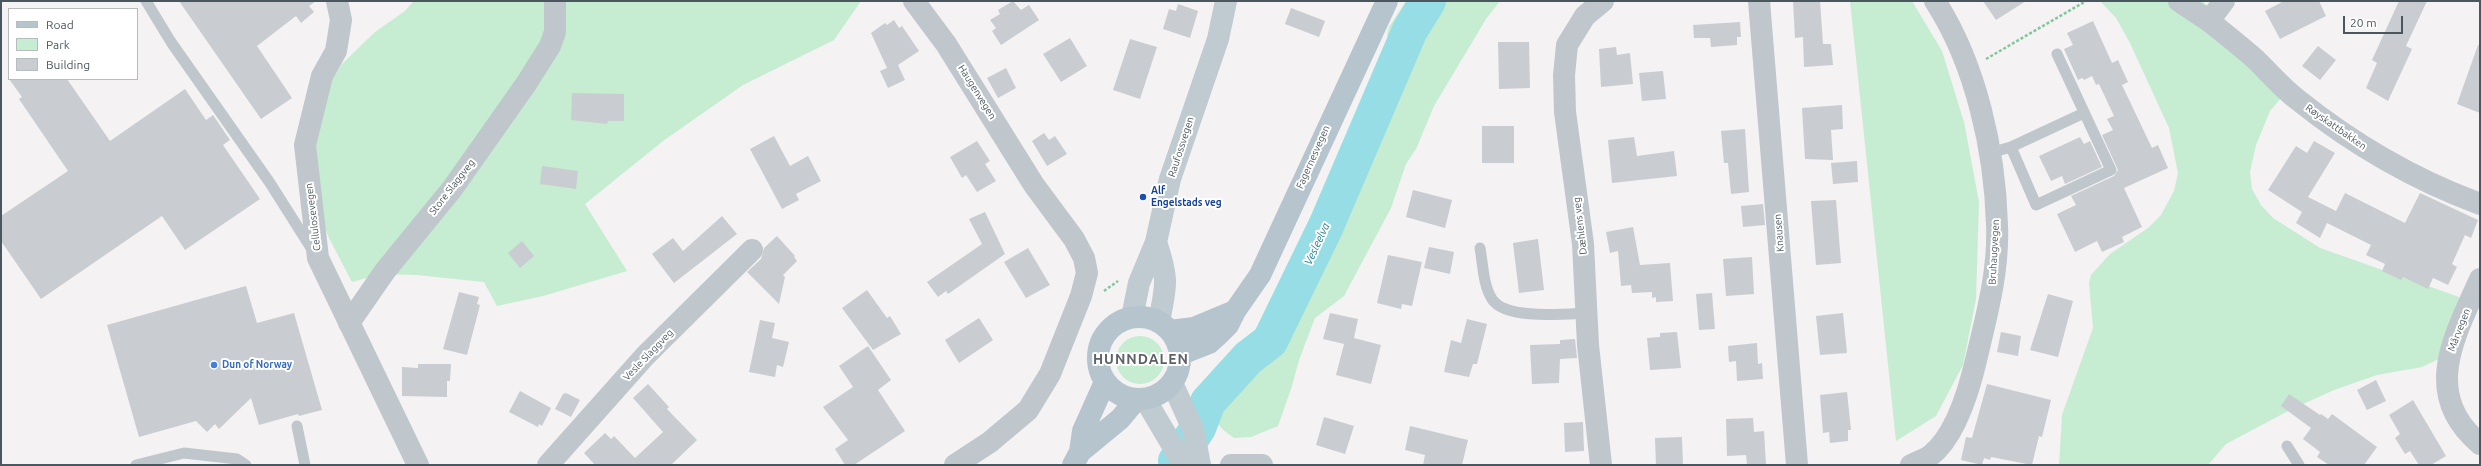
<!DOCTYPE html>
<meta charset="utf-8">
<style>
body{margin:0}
#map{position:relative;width:2481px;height:466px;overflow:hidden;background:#f4f2f2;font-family:Ubuntu,sans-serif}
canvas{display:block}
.frame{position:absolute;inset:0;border:2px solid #4b575e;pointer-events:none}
.legend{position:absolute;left:8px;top:8px;width:130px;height:72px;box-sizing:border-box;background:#fff;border:1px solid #b7bcbf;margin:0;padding:5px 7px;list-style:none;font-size:12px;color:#4b575e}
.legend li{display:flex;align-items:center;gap:8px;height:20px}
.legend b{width:20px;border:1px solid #b7bcbf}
.scale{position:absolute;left:2343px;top:16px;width:60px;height:18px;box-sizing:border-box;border:2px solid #4b575e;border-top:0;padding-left:5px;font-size:12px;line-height:14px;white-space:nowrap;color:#4b575e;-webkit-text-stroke:3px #fff;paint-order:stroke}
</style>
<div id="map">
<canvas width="2481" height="466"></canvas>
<div class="frame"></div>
<ul class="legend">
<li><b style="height:5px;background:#b5c4cd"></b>Road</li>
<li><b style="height:11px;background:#c6ecd1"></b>Park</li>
<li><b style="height:11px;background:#c9cdd1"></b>Building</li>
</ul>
<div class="scale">20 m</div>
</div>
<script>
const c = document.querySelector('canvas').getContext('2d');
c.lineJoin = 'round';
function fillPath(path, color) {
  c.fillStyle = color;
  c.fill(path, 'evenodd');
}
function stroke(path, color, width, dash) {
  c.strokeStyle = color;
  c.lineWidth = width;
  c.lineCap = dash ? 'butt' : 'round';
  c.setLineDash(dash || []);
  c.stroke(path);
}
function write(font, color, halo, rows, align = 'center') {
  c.font = font + ' Ubuntu,sans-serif';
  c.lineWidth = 4;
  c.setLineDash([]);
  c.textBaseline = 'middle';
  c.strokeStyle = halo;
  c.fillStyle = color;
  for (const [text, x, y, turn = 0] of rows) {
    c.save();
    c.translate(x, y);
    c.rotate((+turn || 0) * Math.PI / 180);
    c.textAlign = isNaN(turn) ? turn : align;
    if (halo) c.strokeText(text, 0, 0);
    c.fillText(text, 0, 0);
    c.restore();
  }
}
fillPath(new Path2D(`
 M414,1h447l-27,39 -91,45 -80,56 -78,63 42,67 -84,25 -46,10 -13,-24 -67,-7 -36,-1 -29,8 -23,-44 -16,-42 3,-92 26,-40 33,-32 30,-21z
 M1406,1h94l-14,18 -52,87 -18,43 -10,15 -15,44 -47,88 -29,22 -16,42 -7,26 -14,40 -27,11 -17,1c-11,-8 -19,-13 -19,-27l40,-38 73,-127 11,-26 18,-31 18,-44 24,-49v-18l-3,-18 -9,-25 2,-8z
 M1850,1h62l30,50 22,71 15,80 -3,97 -13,66 -27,51 -40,25z
 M2100,1h102l32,27 48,69 -12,14 -14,34 -6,27 2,17 9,16 12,13 47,30 139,49 6,17 -18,41 -25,12 -45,8 -43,15 -44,20 -64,34 -18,21h-149l3,-50 31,-87 -4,-45 2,-8 19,-21 38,-26 13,-13 13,-24 4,-18 -9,-45 -39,-85 -14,-25z
 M1116 360a24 24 0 1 1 48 0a24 24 0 1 1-48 0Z`), '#c6ecd1');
stroke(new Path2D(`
 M1176,461l22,-33 10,-26 40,-44 22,-17 56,-115 84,-196 18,-29`), '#97dde5', 36);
fillPath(new Path2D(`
 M179,1h137l-7,5 5,6 -13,11 -5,-7 -39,30 35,52 -31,21z
 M1013,1l8,9 8,-5 10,15 -38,25 -9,-14 4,-3 -6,-8 10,-6 -2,-4z
 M1793,1h27l3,43h8l2,21 -29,2 -1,-30 -8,1z
 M1983,1h43l-30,19z
 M2284,1h35l7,15 -46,23 -15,-28z
 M2399,1h28l-21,45 6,3 -24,52 -22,-13 11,-25 -5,-3z
 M1178,4l20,7 -8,27 -27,-9 6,-20 7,2z
 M1291,8l34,13 -6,16 -34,-13z
 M894,20l5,8 3,-2 17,25 -21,14 7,15 -17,8 -8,-17 7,-3 -16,-35 14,-10 2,2z
 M2093,21l19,42 6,-3 10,22 -6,3 30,63 6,-3 10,23 -44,20 18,39 -20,10 2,5 -22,10 -5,-11 -22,11 -18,-38 19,-9 -5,-9 43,-20 4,-6 -16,-35 11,-5 -6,-11 7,-3 -15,-32 -3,1 -4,-9 -8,4 -2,-2 -4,2 -14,-31 9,-4 -6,-12z
 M1740,22l1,15h-4v8l-26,2 -1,-9h-16l-1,-13z
 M1070,38l17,28 -26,16 -18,-28z
 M1130,39l27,8 -17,52 -27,-9z
 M1498,42h31l1,46 -31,1z
 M2478,45l2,1v67l-23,-9z
 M2318,46l18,14 -16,20 -18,-14z
 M1616,47l1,8 13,-2 3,31 -32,3 -2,-38z
 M1006,68l10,20 -18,10 -11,-20z
 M1663,71l3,28 -24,2 -3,-28z
 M9,79h58l43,62 75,-52 21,31 7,-5 17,25 -7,5 37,54 -75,51 -23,-34 -121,83 -40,-58v-25l67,-45 -49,-72 3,-2z
 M572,93l52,1v27h-16l-1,3 -36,-4z
 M1842,105l1,24 -12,1 2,30 -28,-1 -3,-51z
 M1482,126h32v37h-32z
 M1745,129l4,63 -18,2 -3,-31h-4l-3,-32z
 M1044,133l5,7 6,-4 12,18 -20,12 -15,-25z
 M774,136l16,30 18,-10 13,25 -25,13 3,6 -17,9 -32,-60z
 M1634,137l3,19 37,-5 3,25 -65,7 -4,-43z
 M2080,137l4,7 6,-3 12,26 -37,17 -3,-8 -11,5 -12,-25z
 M977,141l13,20 -5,3 11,17 -19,11 -11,-17 -4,3 -12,-21z
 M2314,141l21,12 -27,44 28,14 9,-18 60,30 15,-30 58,27 -7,18 -6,-3 -13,29 5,3 -9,18 -15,-7 -5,11 -25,-12 -2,3 -19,-9 3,-7 -19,-9 5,-10 -44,-22 -7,15 -24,-15 6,-11 -34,-22 28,-44 11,7z
 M1857,161l1,21 -25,2 -2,-21z
 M542,166l36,5 -2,18 -36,-5z
 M1413,190l39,10 -7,28 -39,-11z
 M1836,200l5,63 -25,2 -5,-64z
 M1763,204l2,21 -22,2 -2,-21z
 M985,212l20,42 -57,40 -2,-3 -8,6 -11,-15 55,-38 -13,-25z
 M722,216l15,18 -63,49 -22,-29 21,-16 10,13z
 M1633,227l7,38 30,-2 3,38 -17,1v-5l-4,1v-6l-20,1 -1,-8 -10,1 -3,-35 -8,2 -4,-21z
 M777,236l18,20 -1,1 3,4 -14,14 2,2 -6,27 -32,-32 14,-13 3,-11z
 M1538,239l6,51 -25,3 -6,-50z
 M522,241l12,15 -14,12 -12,-15z
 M1429,247l25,5 -4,22 -26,-6z
 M1028,248l22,37 -24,13 -22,-36z
 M1388,255l34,7 -10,44 -10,-2 -1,5 -24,-6z
 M1752,257l2,37 -28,2 -3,-37z
 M246,286l11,37 37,-10 28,97 -23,6 -1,-2 -39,11 -8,-27 -32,31 -4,-5 -8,8 -11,-11 -57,16 -32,-112z
 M867,290l20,28 3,-2 11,18 -28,16 -31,-42z
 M459,292l20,5 -2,7 3,1 -13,50 -24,-6z
 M1712,293l3,36 -16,1 -3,-36z
 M2048,294l25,7 -15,56 -28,-7z
 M1330,313l28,6 -4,19 27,7 -10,39 -35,-9 8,-31 -21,-5z
 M1843,313l4,40 -27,2 -4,-39z
 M979,318l14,22 -34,23 -14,-23z
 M1467,319l20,5 -10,40h-4l-4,13 -25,-5 7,-32 10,3z
 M760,320l15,3 -3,15 17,4 -6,25 -6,-2 -2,12 -26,-5z
 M1677,332l4,36 -31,2 -3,-32 13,-1v-4z
 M2001,332l20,4 -3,20 -21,-4z
 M1575,339l2,19 -17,1 -1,24 -27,1 -2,-39 30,-1v-4z
 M1757,343l1,21 4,-1 1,16 -26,2 -1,-20 -7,1 -1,-16z
 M868,346l23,34 -13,10 27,41 -51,34h-9l-10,-16 13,-9 -25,-33 30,-20 -14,-21z
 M418,364h33l-1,17h-3v16l-45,-1v-29l16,1z
 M2376,380l10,21 -19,9 -10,-20z
 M648,384l21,23 -2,2 30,31 -26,25h-76l-11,-12 21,-20 6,6 3,-3 21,22 28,-26 -30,-34z
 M1987,384l64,16 -9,37 -3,-1 -7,29 -41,-8 -1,3 -6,-2 -2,7 -21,-5 5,-23 6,1z
 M520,391l31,17 -9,18 -3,-2 -1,3 -29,-15z
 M1847,392l4,38h-3v11l-18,2 -1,-11 -6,1 -3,-38z
 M566,393l14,7 -9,17 -16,-8 8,-15z
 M2289,394l31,21 1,-1 7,5 4,-5 45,33 -13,18h-35l-12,-8 3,-5 -17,-13 8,-11 -30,-22z
 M2413,400l33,56 -15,9h-12l-9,-14 -5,3 -10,-16 5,-4 -11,-19z
 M1324,417l30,9 -9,28 -29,-9z
 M1753,418l1,14 10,-1 2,34h-19l-1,-10 -19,1 -1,-37z
 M1583,422l1,29 -19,1 -1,-29z
 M1410,426l58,14 -6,25h-39l2,-10 -20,-5z
 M1682,437l1,28h-27l-1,-27z`), '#c9cdd1');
stroke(new Path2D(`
 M1986,59l100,-58
 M1104,291l14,-10`), '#81c79d', 2.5, [3, 2]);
stroke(new Path2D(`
 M146,1l25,41 99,141 43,68
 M2011,147l73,-34
 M1990,153l21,-6 25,58 75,-35 -54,-116
 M1480,248c3,16 3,37 12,51 13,21 72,15 95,14
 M297,426l8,39
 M2287,446l12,19
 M136,465l48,-12 53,6 9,6`), '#bfc7cd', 11);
stroke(new Path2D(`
 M337,1l4,19 -5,31 -14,25 -17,69 13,113 100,207
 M914,1l32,43 88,141 40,54 10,19 3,15 -6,23 -31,78 -22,36 -38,32 -35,23
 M1759,1l38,464
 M2179,1l30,20
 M2224,1l-15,20c15,12 30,24 45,37 15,14 28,30 44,42 56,45 115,79 182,104
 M2480,279c-26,58 -59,115 0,165
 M349,323l36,-52 67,-82 74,-105 24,-38 5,-14v-31
 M548,465l97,-109 107,-106
 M1231,465h31
 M1601,465l-13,-120 -5,-101 -18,-132 -1,-37 3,-30 18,-29 18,-15
 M1911,465c6,-3 13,-5 19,-9 26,-20 40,-69 47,-100 10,-42 22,-86 20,-131 -2,-74 -21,-161 -62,-224`), '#bfc7cd', 22);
stroke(new Path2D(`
 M1156,242c12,36 11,42 3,79
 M1132,317l7,-34 17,-41 14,-63 48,-140 8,-38
 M1172,383l21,46 7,36
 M1145,399l39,66`), '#c0cad1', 22);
stroke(new Path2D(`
 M1098 358a41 41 0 1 1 82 0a41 41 0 1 1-82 0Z
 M1170,331l24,-3 41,-17
 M1181,354l28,-11 10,-9 9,-9 7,-14 25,-36 127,-274
 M1080,452l40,-33 16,-19
 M1073,465l7,-13 3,-21 22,-49`), '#b5c4cd', 22);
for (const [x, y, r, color] of [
 [1143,197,4,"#1a4fb4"],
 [214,365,4,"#3f7fe0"]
]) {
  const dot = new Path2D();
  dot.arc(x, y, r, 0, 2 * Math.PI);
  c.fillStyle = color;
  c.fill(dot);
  stroke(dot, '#fff', 1.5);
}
write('10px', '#4b575e', '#fff', [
 ["Haugenvegen",977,92,58],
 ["Røyskattbakken",2336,127,35],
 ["Raufossvegen",1181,147,-72],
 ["Fagernesvegen",1313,157,-66],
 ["Store Slaggveg",452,187,-52],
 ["Cellulosevegen",313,217,-97],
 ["Dæhlens veg",1580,226,-97],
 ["Knausen",1779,233,-94],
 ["Bruhaugvegen",1994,252,-87],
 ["Mårvegen",2459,330,-69],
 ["Vesle Slaggveg",648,355,-46]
]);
write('bold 10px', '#164399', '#fff', [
 ["Alf",1151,191],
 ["Engelstads veg",1151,203]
], 'left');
write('bold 10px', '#366cbe', '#fff', [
 ["Dun of Norway",222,365]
], 'left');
write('italic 11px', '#1a808b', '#fff', [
 ["Vesleelva",1317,244,-65]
]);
c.letterSpacing = '1px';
write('bold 14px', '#5f6366', '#fff', [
 ["HUNNDALEN",1141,359]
]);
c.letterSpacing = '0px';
</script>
